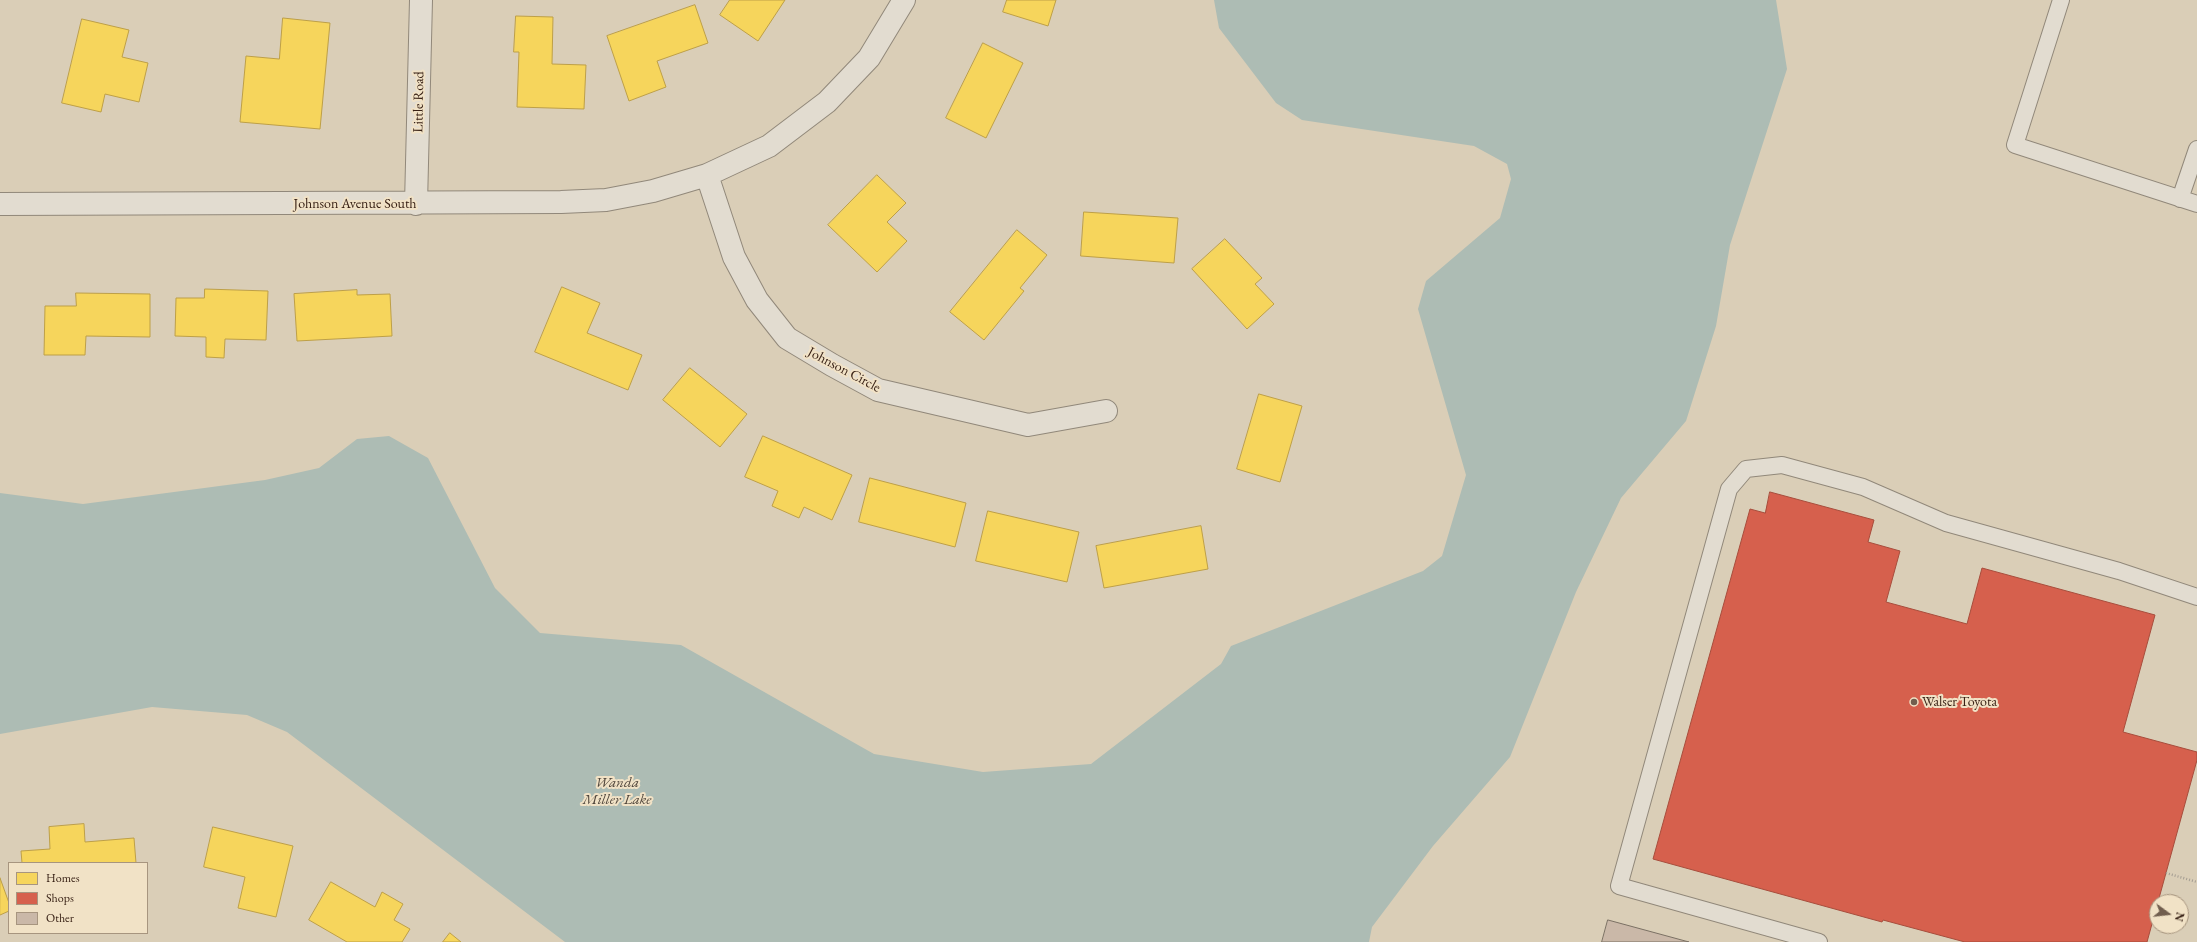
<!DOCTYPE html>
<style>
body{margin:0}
#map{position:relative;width:2197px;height:942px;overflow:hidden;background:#daceb7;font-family:"EB Garamond",serif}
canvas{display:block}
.legend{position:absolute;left:8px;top:862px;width:140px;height:72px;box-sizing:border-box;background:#f1e2c6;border:1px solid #a7957f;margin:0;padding:5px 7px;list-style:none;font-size:12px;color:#382115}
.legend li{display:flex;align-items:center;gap:8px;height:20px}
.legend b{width:20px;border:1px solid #a7957f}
.north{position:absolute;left:2149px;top:894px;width:40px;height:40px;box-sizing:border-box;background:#f1e2c6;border:1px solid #a7957f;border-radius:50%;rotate:105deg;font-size:11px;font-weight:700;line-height:16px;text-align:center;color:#382115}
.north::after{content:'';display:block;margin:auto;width:14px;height:18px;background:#715e4e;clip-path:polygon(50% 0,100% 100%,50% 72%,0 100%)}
</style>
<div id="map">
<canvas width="2197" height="942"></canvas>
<ul class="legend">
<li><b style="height:11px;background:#f6d55c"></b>Homes</li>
<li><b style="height:11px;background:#d6604d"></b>Shops</li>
<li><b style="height:11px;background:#cab8a8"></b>Other</li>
</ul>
<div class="north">N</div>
</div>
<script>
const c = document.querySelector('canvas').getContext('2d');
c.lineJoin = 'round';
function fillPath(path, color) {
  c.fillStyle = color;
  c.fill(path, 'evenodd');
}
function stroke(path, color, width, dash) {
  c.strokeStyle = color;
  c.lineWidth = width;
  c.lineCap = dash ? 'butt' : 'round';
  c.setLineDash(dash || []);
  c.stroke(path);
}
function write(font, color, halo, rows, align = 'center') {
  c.font = font + ' "EB Garamond",serif';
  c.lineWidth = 4;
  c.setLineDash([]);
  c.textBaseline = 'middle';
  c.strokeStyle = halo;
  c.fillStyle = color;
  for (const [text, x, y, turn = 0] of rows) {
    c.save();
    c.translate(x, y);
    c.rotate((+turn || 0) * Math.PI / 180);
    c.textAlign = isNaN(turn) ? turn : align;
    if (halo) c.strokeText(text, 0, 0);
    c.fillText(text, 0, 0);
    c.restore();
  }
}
fillPath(new Path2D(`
 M1214,0h562l11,69 -57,176 -14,81 -30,95 -65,77 -45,94 -66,165 -77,89 -61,81 -3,15h-804l-278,-210 -40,-17 -95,-8 -152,27v-241l83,11 182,-24 54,-12 38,-29 32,-3 39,22 67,130 45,45 141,12 193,109 109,18 108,-8 130,-100 10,-18 192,-75 19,-15 24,-81 -48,-166 8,-28 74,-63 11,-39 -4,-15 -33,-18 -172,-26 -26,-17 -57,-75z`), '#adbcb4');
const homes = new Path2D(`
 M730,0h55l-27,41 -38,-26z
 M1007,0h49l-8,26 -45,-14z
 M695,5l13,38 -51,18 9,26 -37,14 -22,-65z
 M516,16l37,1 -1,47 34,1 -2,44 -67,-2 2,-55h-5z
 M283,18l47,5 -10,106 -80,-7 6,-66 33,3z
 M82,19l47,11 -7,27 26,6 -9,39 -34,-8 -4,18 -39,-9z
 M983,43l40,20 -37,75 -40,-20z
 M877,175l29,28 -19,19 20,19 -30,31 -49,-47z
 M1084,212l94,6 -4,45 -93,-7z
 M1017,230l30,25 -27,33 4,3 -40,49 -34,-28z
 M1225,239l37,39 -7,6 19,20 -27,25 -55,-60z
 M562,287l38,16 -13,30 55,22 -14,35 -93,-38z
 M205,289l63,2 -2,49 -41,-1 -1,19 -18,-1v-20l-31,-1 1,-38h28z
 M357,290v5l33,-1 2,42 -95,5 -3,-47z
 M76,293l74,1v43l-64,-1 -1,19h-41l1,-49h31z
 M690,368l57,46 -27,33 -57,-47z
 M1259,394l43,12 -22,76 -43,-13z
 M763,436l89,39 -20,45 -28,-13 -5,11 -27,-12 6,-15 -33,-14z
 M870,478l96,25 -11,44 -96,-25z
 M988,511l91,21 -12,50 -91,-21z
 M1201,526l7,43 -104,19 -8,-42z
 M84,824l1,18 49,-4 2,25h-114l-1,-12 29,-2 -1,-22z
 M213,827l80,19 -17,71 -38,-9 7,-31 -41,-10z
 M0,878l9,25v8l-9,4z
 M331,882l44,25 7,-15 21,12 -9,16 16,9 -8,13h-55l-38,-22z
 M450,933l11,9h-18z`);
fillPath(homes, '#f6d55c');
stroke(homes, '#bd9f47', 1);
const shops = new Path2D(`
 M1770,492l104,28 -6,22 32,9 -14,51 81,22 15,-56 173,47 -32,117 74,20v8l-50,182h-182l-82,-22 -1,2 -229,-63 97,-350 15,4z`);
fillPath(shops, '#d6604d');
stroke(shops, '#a74d3c', 1);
const building = new Path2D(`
 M1608,920l81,22h-87z`);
fillPath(building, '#cab8a8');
stroke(building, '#7b7164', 1);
const lane = new Path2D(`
 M2061,0l-46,145 182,59
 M2180,199l17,-50
 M1819,942l-200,-56 110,-397 17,-20 36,-4 81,22 83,36 173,48 78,26`);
const street = new Path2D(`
 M707,175l27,82 23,43 30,38 45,27 46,25 150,35 78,-14
 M0,204l561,-2 45,-2 47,-9 54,-16 62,-29 58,-44 42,-44 35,-58
 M416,204l5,-204`);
stroke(lane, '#91887a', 18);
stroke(street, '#91887a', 24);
stroke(new Path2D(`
 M2166,873l31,9`), '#a49d92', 2.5, [1, 2]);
stroke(lane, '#e2dcd0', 16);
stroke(street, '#e2dcd0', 22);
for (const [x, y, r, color] of [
 [1914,702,4,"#715e4e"]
]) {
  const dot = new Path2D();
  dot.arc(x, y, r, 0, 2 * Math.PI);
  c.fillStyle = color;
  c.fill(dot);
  stroke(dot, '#f1e2c6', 1.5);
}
write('14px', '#382115', '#f1e2c6', [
 ["Little Road",419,102,-89],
 ["Johnson Avenue South",355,204],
 ["Johnson Circle",844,370,28]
]);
write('14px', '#382115', '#f1e2c6', [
 ["Walser Toyota",1922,702]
], 'left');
write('italic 15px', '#50463c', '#f1e2c6', [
 ["Wanda",617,783],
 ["Miller Lake",617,800]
]);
</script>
